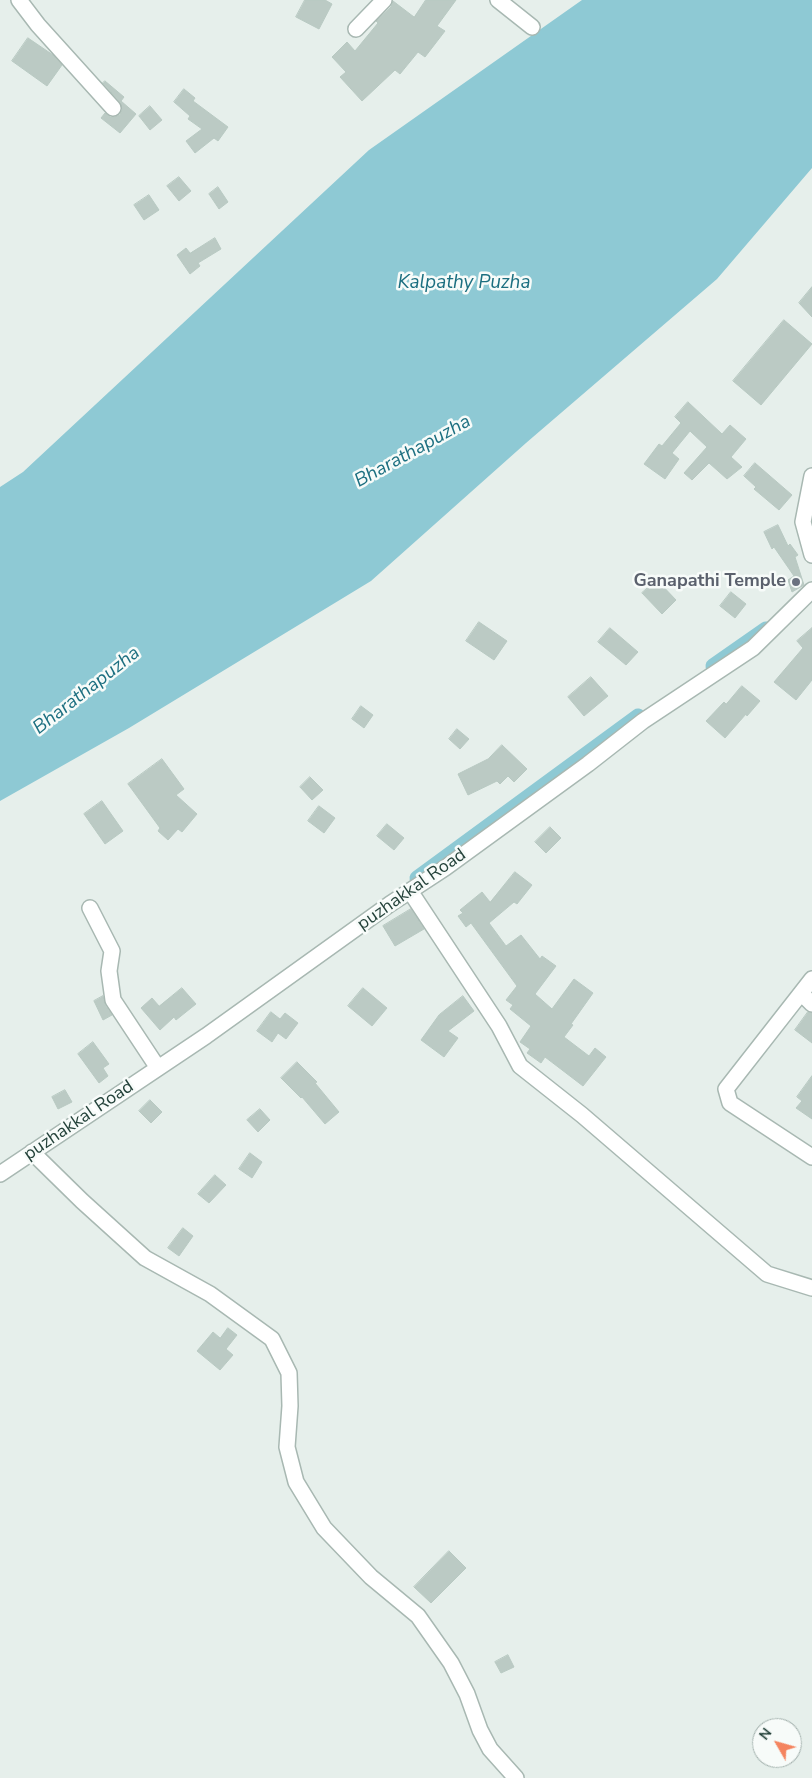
<!DOCTYPE html>
<style>
body{margin:0}
#map{position:relative;width:812px;height:1778px;overflow:hidden;background:#e6efeb;font-family:"Nunito Sans",sans-serif}
canvas{display:block}
.north{position:absolute;left:752px;top:1718px;width:50px;height:50px;box-sizing:border-box;background:#f7fbf9;border:1px solid #a3b1ad;border-radius:50%;rotate:308deg;font-size:14px;font-weight:700;line-height:20px;text-align:center;color:#24423a}
.north::after{content:'';display:block;margin:auto;width:18px;height:22px;background:#f4845f;clip-path:polygon(50% 0,100% 100%,50% 72%,0 100%)}
</style>
<div id="map">
<canvas width="812" height="1778"></canvas>
<div class="north">N</div>
</div>
<script>
const c = document.querySelector('canvas').getContext('2d');
c.lineJoin = 'round';
function fillPath(path, color) {
  c.fillStyle = color;
  c.fill(path, 'evenodd');
}
function stroke(path, color, width, dash) {
  c.strokeStyle = color;
  c.lineWidth = width;
  c.lineCap = dash ? 'butt' : 'round';
  c.setLineDash(dash || []);
  c.stroke(path);
}
function write(font, color, halo, rows, align = 'center') {
  c.font = font + ' "Nunito Sans",sans-serif';
  c.lineWidth = 5;
  c.setLineDash([]);
  c.textBaseline = 'middle';
  c.strokeStyle = halo;
  c.fillStyle = color;
  for (const [text, x, y, turn = 0] of rows) {
    c.save();
    c.translate(x, y);
    c.rotate((+turn || 0) * Math.PI / 180);
    c.textAlign = isNaN(turn) ? turn : align;
    if (halo) c.strokeText(text, 0, 0);
    c.fillText(text, 0, 0);
    c.restore();
  }
}
fillPath(new Path2D(`
 M582,0h230v168l-95,111 -191,164 -155,138 -242,147 -129,73v-314l23,-15 346,-322z`), '#8ec9d4');
stroke(new Path2D(`
 M713,666l53,-37
 M417,878l221,-162`), '#8ec9d4', 15);
const building = new Path2D(`
 M305,0h20l7,4 -13,25 -23,-12z
 M426,0h30l-19,26 8,5 -20,26 -7,-5 -18,22 -5,-4 -33,31 -22,-24 6,-5 -14,-15 15,-15 8,9 23,-28 -2,-2 15,-14 2,-6 21,16z
 M28,38l25,17 9,10 -15,21 -35,-25z
 M105,81l19,16 -3,4 15,13 -16,19 -19,-15 4,-5 5,4h5l5,-2 2,-5 -2,-8 -17,-19z
 M184,89l11,9 -2,3 35,26 -10,14 -4,-3 -19,15 -9,-12 16,-12 -14,-10 2,-3 -16,-14z
 M150,106l12,14 -12,10 -11,-14z
 M179,177l12,14 -12,10 -12,-15z
 M218,187l10,15 -9,7 -10,-15z
 M149,195l10,15 -15,10 -10,-15z
 M215,238l6,11 -23,14 2,3 -10,8 -13,-19 9,-7 4,5z
 M812,287v30l-13,-14z
 M784,320l28,24 -51,61 -28,-24z
 M688,402l34,32 8,-9 16,14 -15,18 11,10 -15,12 -18,-16 -17,17 -8,-7 23,-26 -17,-16 -18,22 7,6 -14,20 -21,-15 15,-20 3,2 19,-23 -6,-6z
 M755,463l37,32 -13,15 -25,-21 2,-2 -12,-11z
 M778,525l10,21 2,-2 8,11 -3,2 9,28 -12,7 -4,-12 6,-4 -20,-29 -2,2 -8,-17z
 M657,580l19,20 -14,14 -20,-21z
 M731,592l15,12 -11,14 -15,-12z
 M479,622l28,19 -13,19 -28,-19z
 M610,628l28,24 -12,13 -28,-23z
 M812,628v52l-16,20 -22,-18 29,-34 -6,-7z
 M591,677l17,19 -24,20 -16,-19z
 M742,686l18,15 -13,15 -1,-2 -21,24 -19,-17 18,-19 2,2z
 M361,706l12,9 -9,13 -12,-9z
 M457,729l12,10 -9,10 -11,-10z
 M502,745l25,24 -13,13 -6,-6 -8,8 -3,-3 -29,14 -10,-21 30,-15z
 M162,759l22,30 -8,6 21,19 -15,18 -4,-3 -10,11 -10,-9 2,-3 -32,-44z
 M310,777l13,13 -11,10 -12,-13z
 M102,801l21,30 -18,13 -21,-30z
 M319,806l16,12 -11,15 -16,-12z
 M387,824l17,14 -10,12 -17,-14z
 M550,827l11,11 -15,15 -11,-11z
 M515,872l17,13 -15,19 -3,-2 -25,21 17,23 15,-11 19,24 2,-3 14,10 -21,28 17,15 22,-30 19,14 -22,31 2,1 -9,12 25,19 6,-8 11,9 -23,29 -38,-29 -4,6 -14,-10 3,-4 -10,-7 11,-16 -21,-17 3,-4 -7,-5 11,-14 -46,-63 -5,4 -8,-11 5,-3 -3,-3 22,-18 8,10z
 M411,909l13,20 -29,17 -12,-20z
 M182,988l14,16 -20,16 -2,-3 -14,13 -19,-22 11,-10 7,8z
 M363,988l24,20 -15,18 -24,-20z
 M103,996l2,9 7,10 -9,5 -9,-19z
 M463,996l11,15 -26,20 10,7 -14,19 -23,-17 18,-25z
 M271,1012l9,7 5,-6 13,10 -12,16 -8,-6 -6,9 -15,-11z
 M808,1012l4,1v30l-17,-13z
 M93,1042l16,22 -6,4 5,8 -9,7 -21,-29z
 M297,1062l20,20 -2,1 24,29 -14,12 -23,-27 -1,1 -20,-20z
 M812,1076v43l-16,-11 6,-7 -5,-4z
 M65,1090l7,12 -14,7 -6,-12z
 M150,1100l12,12 -11,11 -12,-12z
 M260,1109l10,11 -12,12 -11,-12z
 M250,1153l12,9 -10,16 -13,-9z
 M215,1175l11,10 -17,18 -11,-9z
 M183,1228l10,8 -14,20 -11,-8z
 M228,1328l9,7 -11,14 7,6 -13,15 -23,-19 16,-19 7,6z
 M449,1551l17,17 -35,35 -17,-16z
 M508,1655l6,12 -13,6 -6,-11z`);
fillPath(building, '#bbcac4');
stroke(building, '#b8c9c2', 1);
const minor = new Path2D(`
 M19,0l19,25 75,83
 M498,0l34,27
 M356,29l28,-29
 M410,891l89,135 21,40 62,49 185,159 45,14
 M90,908l22,43 -3,20 4,29 45,68
 M812,979l-86,110 4,14 82,54
 M801,993l11,11
 M32,1152l50,49 63,57 65,36 62,45 17,34 1,33 -3,41 9,35 28,46 47,49 47,39 33,47 16,31 13,36 10,19 26,29
 M0,1174l206,-138 184,-132 55,-36 143,-104 55,-43 110,-73 59,-58`);
const tertiary = new Path2D(`
 M812,476l-9,46 9,33`);
stroke(minor, '#a8b8b2', 18);
stroke(tertiary, '#a8b8b2', 18);
stroke(minor, '#fff', 15);
stroke(tertiary, '#fff', 15);
for (const [x, y, r, color] of [
 [796,582,5,"#6b7280"]
]) {
  const dot = new Path2D();
  dot.arc(x, y, r, 0, 2 * Math.PI);
  c.fillStyle = color;
  c.fill(dot);
  stroke(dot, '#f7fbf9', 2);
}
write('bold 18px', '#5b616d', '#f7fbf9', [
 ["Ganapathi Temple",786,582]
], 'right');
write('18px', '#24423a', '#f7fbf9', [
 ["puzhakkal Road",412,890,-35],
 ["puzhakkal Road",79,1121,-34]
]);
write('italic 19px', '#1c6f80', '#f7fbf9', [
 ["Kalpathy Puzha",464,283],
 ["Bharathapuzha",413,452,-29],
 ["Bharathapuzha",87,691,-38]
]);
</script>
